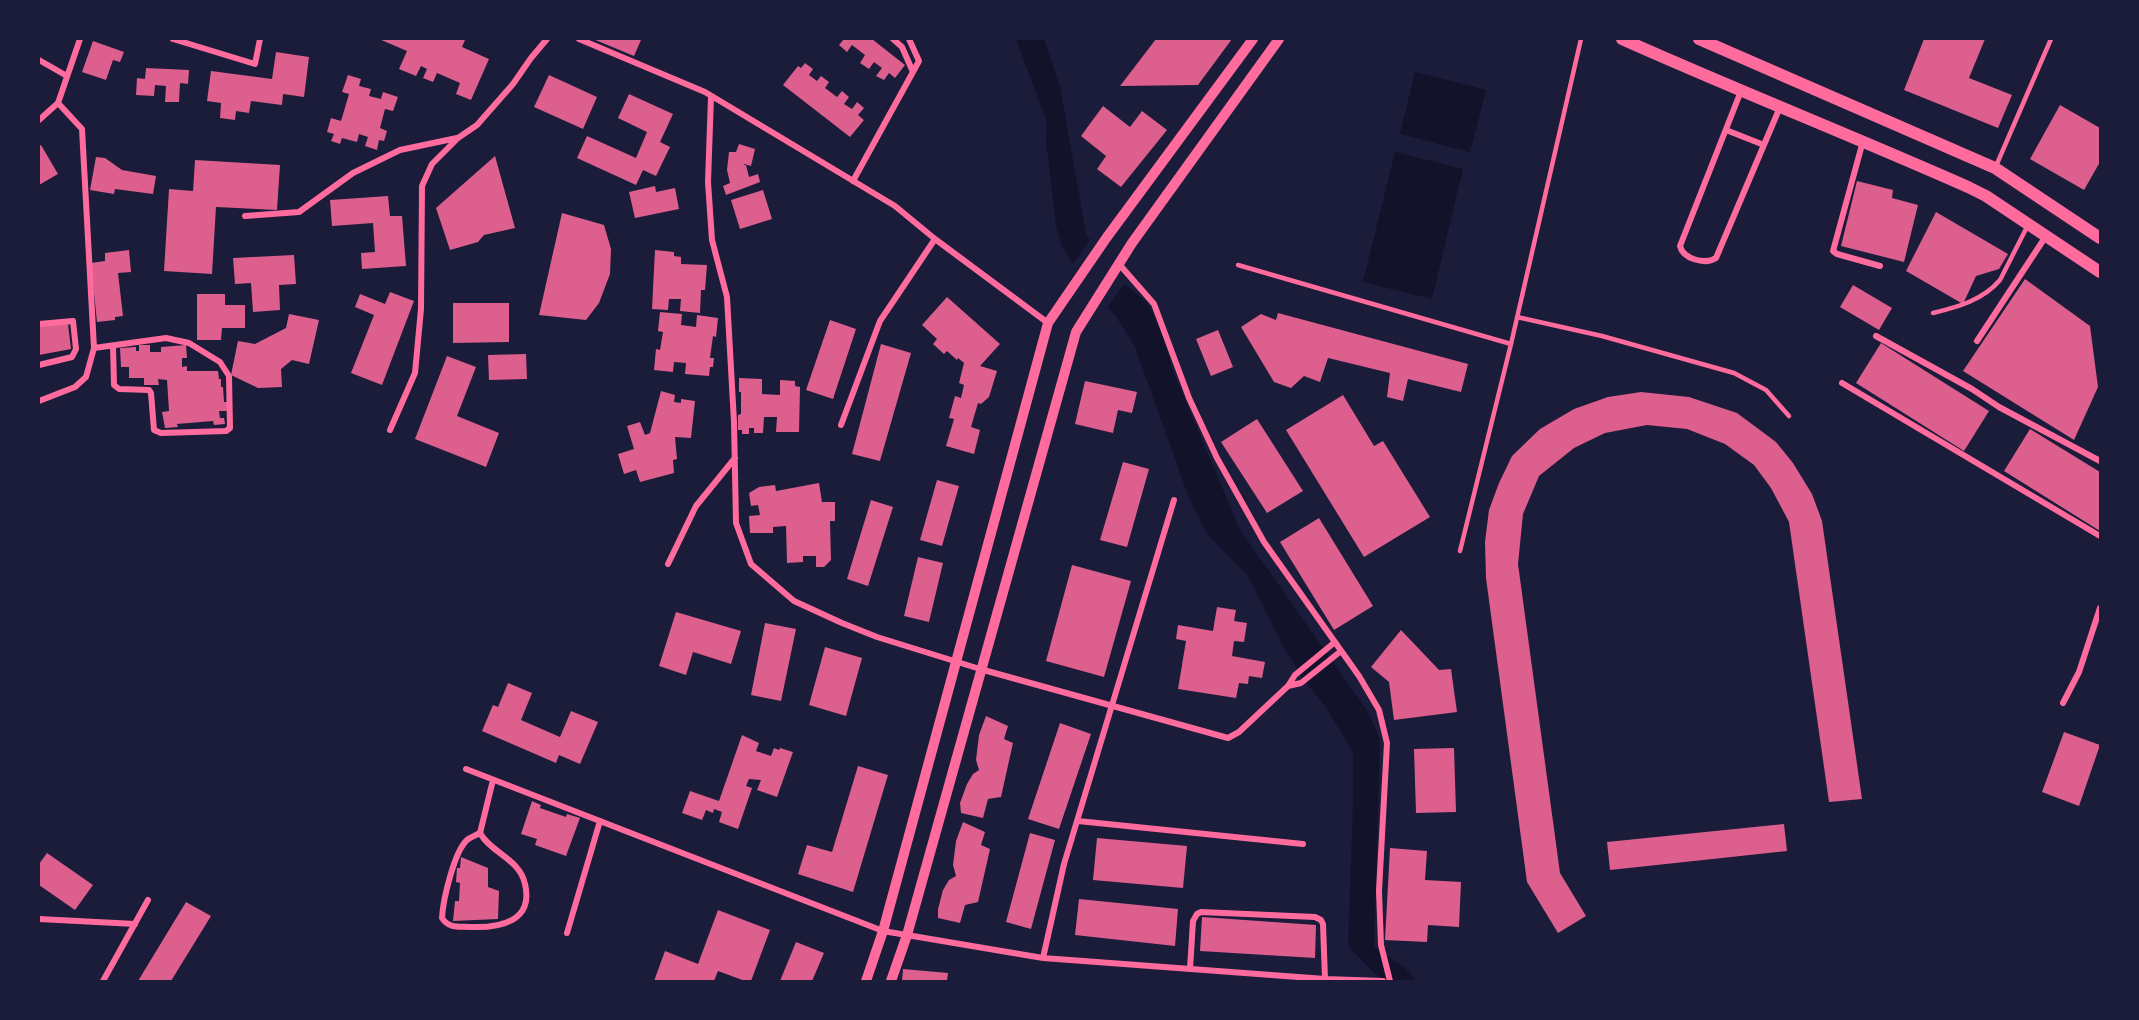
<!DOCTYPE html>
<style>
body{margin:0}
#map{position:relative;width:2139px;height:1020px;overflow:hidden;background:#1b1b3a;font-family:Rubik,sans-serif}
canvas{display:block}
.frame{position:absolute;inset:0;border:40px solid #1b1b3a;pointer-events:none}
</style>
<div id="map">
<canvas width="2139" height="1020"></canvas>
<div class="frame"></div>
</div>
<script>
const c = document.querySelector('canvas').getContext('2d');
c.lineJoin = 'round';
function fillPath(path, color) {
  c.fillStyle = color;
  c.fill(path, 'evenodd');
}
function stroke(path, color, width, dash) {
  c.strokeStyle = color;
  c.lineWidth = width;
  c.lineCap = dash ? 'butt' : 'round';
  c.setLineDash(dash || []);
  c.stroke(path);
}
fillPath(new Path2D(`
 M1016,39h28l16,48 26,147 16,26 17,19 28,24 13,24 13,44 67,159 128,182 12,27 -6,208 30,20 13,14h-27l-12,-4 -30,-31 5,-140v-55l-29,-46 -21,-26 -22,-37 -33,-66 -41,-42 -19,-39 -53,-148 -18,-29 -45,-55 -10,-17 -6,-20 -10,-86 1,-18z
 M1415,72l71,18 -16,62 -70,-18z
 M1395,152l68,17 -31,130 -69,-17z`), '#12122b');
fillPath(new Path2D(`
 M1092,237l12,21 22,23 -20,28 -35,-42z`), '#1b1b3a');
fillPath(new Path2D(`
 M379,39h84l2,1 -3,7 27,12 -18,41 -15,-6 4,-11 -23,-10 -4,9 -10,-4 4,-9 -6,-3 -5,10 -17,-7 8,-18z
 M593,39h46l2,1 -7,16z
 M844,39h28l33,26 -10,13 -6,-5 -5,7 -8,-4 6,-8 -8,-6 -5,7 -9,-6 5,-8 -13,-10 -5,7 -8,-7z
 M1156,39h76l-34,46 -78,1z
 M1924,39h61l-16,39 43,17 -14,33 -94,-38z
 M93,41l31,11 -4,10 -7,-2 -7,20 -24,-8z
 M276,52l33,5 -5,40 -21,-3 -1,11 -31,-4 -2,12 -13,-2 -1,9 -15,-2 1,-15 -14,-2 4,-30 61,8z
 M805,63l8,6 -4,6 8,6 4,-5 8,6 -4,6 12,9 5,-6 7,6 -5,7 8,5 5,-7 7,6 -6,7 6,5 -14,17 -67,-52 15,-19 3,2z
 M146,68l43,2 -1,14 -8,-1 -1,19h-14l1,-16 -11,-1 -1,11 -18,-1 1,-17 8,1z
 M348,75l13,4 -2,7 12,3 -2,7 12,3 2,-7 15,5 -5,14 -8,-2 -5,19 7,3 -3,10 -5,-1 -2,10 -12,-4 3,-9 -9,-3 -2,8 -15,-4 -2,6 -9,-3 3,-7 -7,-2 4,-14 10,3 8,-27 -7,-2z
 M549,75l48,22 -14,32 -49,-22z
 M629,94l44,20 -13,28 10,5 -14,29 -13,-6 -7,15 -59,-27 10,-22 49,22 11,-26 -29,-14z
 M2060,105l40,23v34l-16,28 -54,-31z
 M1103,106l27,21 12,-16 25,19 -46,57 -24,-18 9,-13 -25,-20z
 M739,144l16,5 -4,17 -7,-2v1h2l3,12 9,-3 2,8 -34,13 -3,-9 7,-3 -3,-13 2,-18h7z
 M41,145l17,29 -19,11v-39z
 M495,156l20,72 -31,7 -6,7 -28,8 -14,-42z
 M96,157l9,1 17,12 34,6 -3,18 -38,-5 -1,5 -24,-4z
 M195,160l85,5 -3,45 -61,-3 -4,67 -48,-3 5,-82 24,2z
 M1857,181l36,9 -1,8 26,7 -14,57 -63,-16z
 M655,186l1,6 19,-4 4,21 -44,9 -6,-26z
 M763,190l9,29 -32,10 -9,-29z
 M388,196l2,20h12l4,50 -44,3 -1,-16 14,-1 -2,-29 -41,3 -2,-26z
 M1936,212l72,42 -9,15 -23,7 -13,28 -57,-33z
 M562,213l42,12 7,24 -1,25 -11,29 -13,17 -47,-5z
 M129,250l2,22 -13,1 5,43 -8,1v3l-18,2 -6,-59 14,-2v-8z
 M655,250l19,2v4l7,1v7l26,1 -2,25h-4l-1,23 -20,-2 1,-12h-12l-1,11 -16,-1z
 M294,255l2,29 -17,1 1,25 -27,2 -2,-29 -16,1 -2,-26z
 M2025,279l65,47 8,61 -24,53 -111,-69z
 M1853,285l39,23 -13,22 -39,-23z
 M390,292l24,9 -32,84 -31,-12 23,-58 -19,-8 5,-13 25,10z
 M197,294h28v11h20v23h-23l-1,12h-24z
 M947,297l53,47 -20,22 17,5 -8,26 -8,7 -3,-1 -7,24 9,3 -6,24 -28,-8 8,-27 -5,-1 6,-22 6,2 3,-13 -5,-2 5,-20 -6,-5 -1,2 -10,-9 -3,3 -11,-10 4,-5 -15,-14z
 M453,303h56v39l-56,1z
 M660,312l22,2 -1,11 15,2 1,-12 21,3 -2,19 -3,-1 -3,22h4l-1,9h-3l-1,9 -24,-2 1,-11 -12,-1 -1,10 -19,-2 2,-21 4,1 3,-18 -5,-1z
 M1278,313l190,51 -7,28 -53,-13 -5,22 -16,-4 3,-24 -62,-15 -8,24 -16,-6 -13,12 -17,-6 -33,-55 20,-13 15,6z
 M289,314l30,6 -10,44 -17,-4 -11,9 1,18 -24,1 -27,-13 7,-34 17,3 31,-16z
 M830,320l26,9 -23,70 -27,-9z
 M68,324l3,25 -32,6v-29z
 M1218,330l15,37 -22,9 -15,-37z
 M1881,343l108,68 -25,40 -108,-68z
 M881,344l30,9 -31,108 -28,-7z
 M139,345h11v7h11v-5l25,-2 1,13h-5v9l5,-1v5h31l1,8h2v8h2l1,15h4v9h-9l1,7h4l1,6 -11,1 -1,-4 -36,3 1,3 -13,1 -3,-16 7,-1 -2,-31 -9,-1 1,6h-15v-7h-15v-11h-8l-1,-19 16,-1v4h3z
 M526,354l1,25 -38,1 -1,-25z
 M447,356l29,11 -19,49 42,17 -13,34 -71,-28z
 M739,378l23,1v15l18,1v-15l15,1v5l5,1 -1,45h-23l1,-15h-13l-1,16h-9v-5h-5v6h-7v-4h-4v-15l3,-1v-22h-2z
 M1085,381l52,11 -5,21 -14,-3 -5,23 -38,-9z
 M661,391l14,4 -1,7 7,1v-4l14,2 -4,37 -16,-1 2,22 -4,1 1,13 -34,9 -4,-12 -12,4 -6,-20 16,-5 -7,-23 13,-4 5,13 5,-2z
 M1641,392l48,5 48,16 39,29 17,21 19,31 10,27 40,278 -33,3 -40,-280 -18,-34 -17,-23 -29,-21 -38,-15 -40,-4 -42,8 -31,15 -35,28 -16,38 -5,50 42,309 26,43 -28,17 -31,-51 -41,-304 -1,-36 4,-32 10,-27 13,-27 28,-27 34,-20 34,-12z
 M1343,395l31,51 9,-5 47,76 -66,40 -78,-127z
 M1257,419l46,72 -36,22 -46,-71z
 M2030,429l70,43v59l-96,-60z
 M1123,462l26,7 -22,78 -27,-7z
 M937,480l22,6 -17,60 -22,-6z
 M819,483l3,19h13v19h-5l1,39 -7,7h-8v-11h-13v6l-16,1 -1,-37 -13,1v6h-23l-1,-17 11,-1 -2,-10 -7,1 -2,-13 10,-6 16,-2 1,6z
 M871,500l22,7 -25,79 -21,-7z
 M1319,518l54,88 -39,24 -54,-88z
 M918,557l25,6 -14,59 -25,-6z
 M1072,565l59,16 -27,96 -58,-16z
 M1217,607l19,3 -2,11 13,2 -3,19 -10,-1 -2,15 33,6 -3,16 -13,-2 -1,8 -9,-1 -3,15 -58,-9 8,-48 -10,-2 2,-14 35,6z
 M676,612l65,19 -10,33 -38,-12 -7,23 -27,-9z
 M765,623l31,6 -15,72 -30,-6z
 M1401,630l38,40 12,-1 6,43 -63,8 -5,-38 -18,-15z
 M825,647l37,11 -16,58 -37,-11z
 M508,683l24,10 -11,27 39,17 11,-26 27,11 -18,42 -21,-9 -3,8 -74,-32 11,-26 5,2z
 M986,716l22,10 -4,13 9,4 -12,54 -13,2 -5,19 -22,-5 -1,-10 7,-19 6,-10 6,-4 -3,-10 3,-25z
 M1060,723l31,11 -32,95 -31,-10z
 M2064,732l36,13 -21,61 -37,-14z
 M742,735l17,8 -3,8 15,5 3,-8 5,2 1,-2 13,4 -16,45 -20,-7 4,-10 -12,-1 -3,7 6,2 -14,41 -19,-7 3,-10 -8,-3 -1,4 -7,-3 -4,10 -20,-7 8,-22 29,10z
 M1454,748l2,64 -40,1 -2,-64z
 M858,766l30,9 -35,117 -55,-18 9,-29 25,7z
 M532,801l9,4 -1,3 26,9 1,-3 13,4 -14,38 -31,-11 2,-6 -16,-5z
 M963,822l22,10 -4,13 9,4 -12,53 -13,3 -5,18 -22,-5v-9l5,-19 6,-10 7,-4 -3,-11 3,-24z
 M1784,824l3,27 -177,19 -3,-28z
 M1030,833l25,7 -24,89 -25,-7z
 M1097,838l90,8 -4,42 -90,-8z
 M1390,848l37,3 -2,29 36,2 -2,45 -31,-2 -1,17 -42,-2z
 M47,853l46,32 -18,25 -36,-25v-21z
 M461,857l27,11v19l11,4 -1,28 -45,2 2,-20h4l1,-18 -4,-1 1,-14h3z
 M1079,899l99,10 -3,37 -100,-11z
 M186,902l25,14 -40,65h-33z
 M718,910l52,20 -19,51h-6l-27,-10 -4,10h-60l11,-30 33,13z
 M1202,917l114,8 -1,33 -115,-7z
 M796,942l28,11 -12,28h-32z
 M903,969l45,4 -1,8h-45z`), '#dd5f8e');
stroke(new Path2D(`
 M1996,166l55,-127
 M1238,265l273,79
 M1933,313c25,-6 50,-13 67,-33l28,-55
 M1517,317l85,19 132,37 32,17 23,26
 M1460,551l51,-207 70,-305`), '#ff6b9d', 4.5);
stroke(new Path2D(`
 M173,39l82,25 5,-25
 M579,39l126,53 190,114 40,33 113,84
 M893,39l9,8 11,25
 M39,60l28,16
 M1741,91l-61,155c3,13 25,19 36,12l64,-151
 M711,97l-3,85 4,58 15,57 7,125 2,101 15,41 43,37 48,22 35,14 103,32 248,69 11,-6 49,-46 7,-11 40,-33
 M39,120l19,-17 22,-64
 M1726,130l38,15
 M1863,141l-30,110 4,3 43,12
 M853,181l66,-120 -10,-22
 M245,216l54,-4 54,-39 47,-23 57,-12
 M1119,264l35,40 35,94 28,60 47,84 95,134 20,34 8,33 -8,148 2,54 9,36
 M39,324l34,-3 3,28 -4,8 -33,8
 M1876,336l96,53 27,18 101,54
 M1977,341l69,-105
 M94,348l72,-10 23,5 31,19 9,14 1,52 -4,3 -65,2 -7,-3 -3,-37 -2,-3 -30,-1 -5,-4 -1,-39
 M1842,383l258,153
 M39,401l36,-14 11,-10 8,-29 -12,-219 -24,-26
 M841,425l39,-104 55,-82
 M390,430l25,-57 6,-64 1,-123 10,-22 26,-26 19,-13 36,-41 18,-26 16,-19
 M668,564l28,-58 39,-48
 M1288,686l13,-3 40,-32
 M2063,703l16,-31 21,-64
 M466,769l417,162 160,27 282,21 58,2
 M1078,821l225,23
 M480,833c-4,2 -9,4 -13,7 -13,12 -24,60 -25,78 7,11 17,8 29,9 28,1 63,-5 54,-43 -5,-25 -34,-31 -45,-51l13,-53
 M39,919l96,5
 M567,933l33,-112
 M1043,958l21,-94 110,-364
 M1190,969l3,-48 4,-7 4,-2 114,5 6,3 2,4 2,55
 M103,981l45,-81`), '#ff6b9d', 6);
stroke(new Path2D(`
 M866,981l17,-50 165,-608 59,-86 146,-198
 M891,981l16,-46 169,-603 56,-89 147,-204`), '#ff6b9d', 10);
stroke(new Path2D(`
 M1622,39c114,51 231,97 346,148l18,9 114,76
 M1699,39l296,129 105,70`), '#ff6b9d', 12);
</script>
